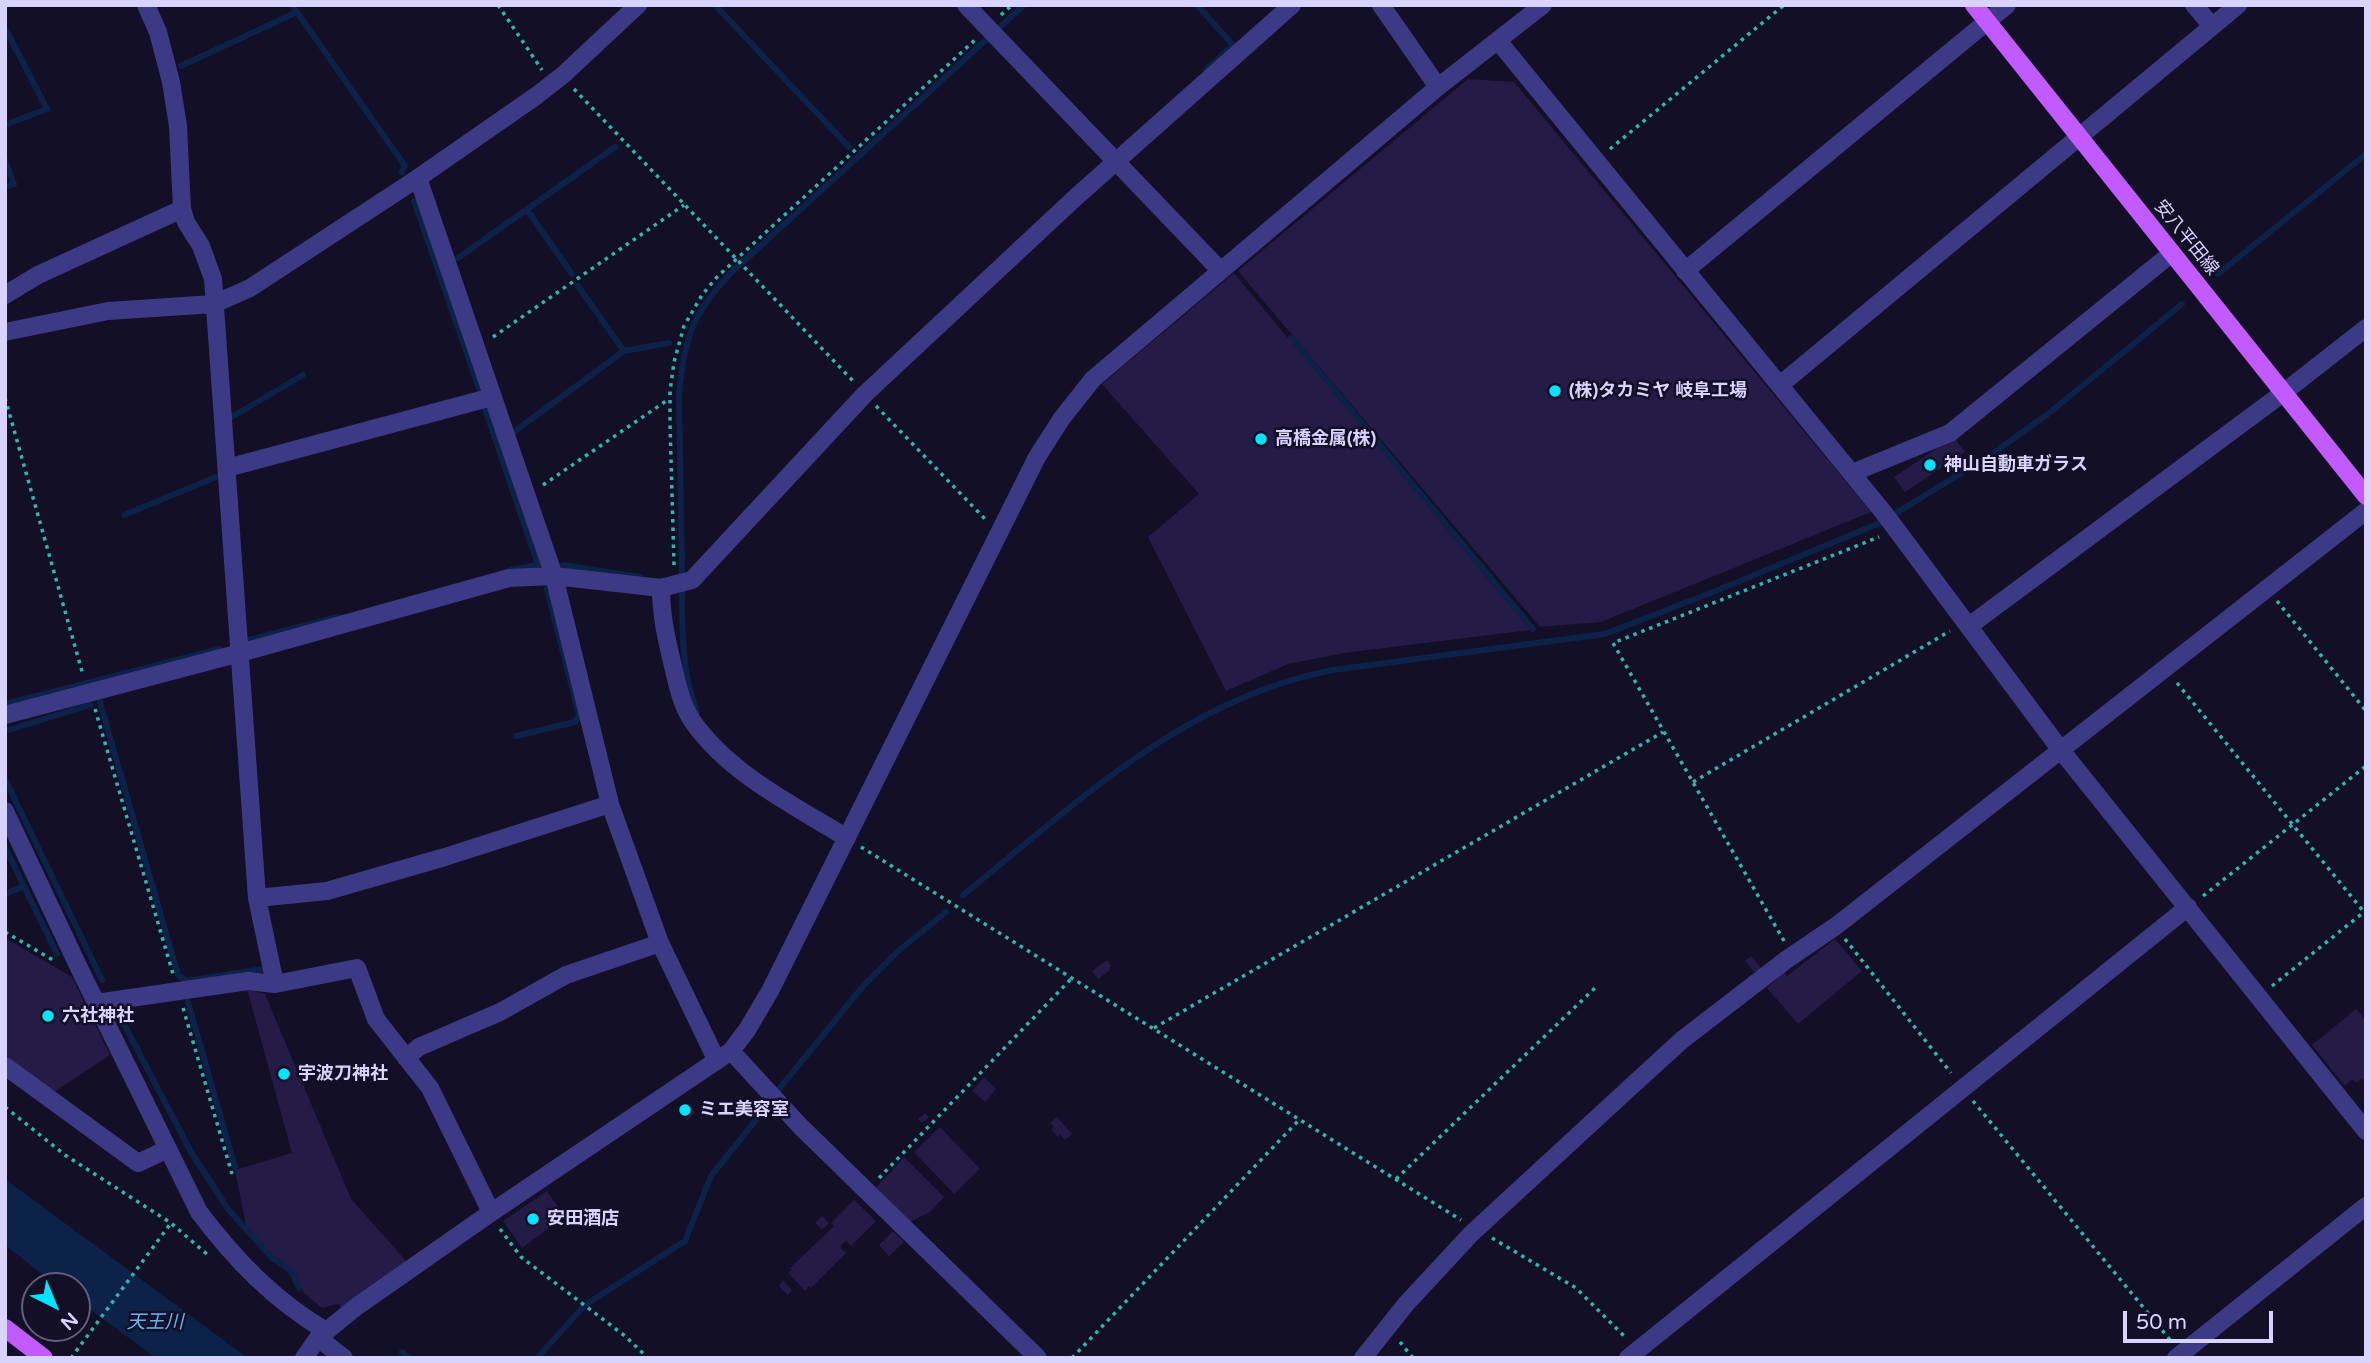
<!DOCTYPE html>
<meta charset="utf-8">
<style>
body{margin:0}
#map{position:relative;width:2371px;height:1363px;overflow:hidden;background:#130f26;font-family:"Varela Round",sans-serif}
canvas{display:block}
.frame{position:absolute;inset:0;border:7px solid #d9d4ff;pointer-events:none}
.north{position:absolute;left:21px;top:1272px;width:70px;height:70px;box-sizing:border-box;background:#130f26;border:2px solid #625e7d;border-radius:50%;rotate:137deg;font-size:19px;font-weight:700;line-height:28px;text-align:center;color:#d9d4ff}
.north::after{content:'';display:block;margin:auto;width:24px;height:32px;background:#00e5ff;clip-path:polygon(50% 0,100% 100%,50% 72%,0 100%)}
.scale{position:absolute;left:2123px;top:1311px;width:150px;height:32px;box-sizing:border-box;border:4px solid #d9d4ff;border-top:0;padding-left:9px;font-size:21px;line-height:24px;white-space:nowrap;color:#d9d4ff;-webkit-text-stroke:5px #130f26;paint-order:stroke}
</style>
<div id="map">
<canvas width="2371" height="1363"></canvas>
<div class="frame"></div>
<div class="north">N</div>
<div class="scale">50 m</div>
</div>
<script>
const c = document.querySelector('canvas').getContext('2d');
c.lineJoin = 'round';
function fillPath(path, color) {
  c.fillStyle = color;
  c.fill(path, 'evenodd');
}
function stroke(path, color, width, dash) {
  c.strokeStyle = color;
  c.lineWidth = width;
  c.lineCap = dash ? 'butt' : 'round';
  c.setLineDash(dash || []);
  c.stroke(path);
}
function write(font, color, halo, rows, align = 'center') {
  c.font = font + ' "Varela Round","Noto Sans JP",sans-serif';
  c.lineWidth = 5;
  c.setLineDash([]);
  c.textBaseline = 'middle';
  c.strokeStyle = halo;
  c.fillStyle = color;
  for (const [text, x, y, turn = 0] of rows) {
    c.save();
    c.translate(x, y);
    c.rotate((+turn || 0) * Math.PI / 180);
    c.textAlign = isNaN(turn) ? turn : align;
    if (halo) c.strokeText(text, 0, 0);
    c.fillText(text, 0, 0);
    c.restore();
  }
}
fillPath(new Path2D(`
 M5,1179l243,179h-92l-79,-58v-14h-19l-6,-4 -47,-37z`), '#0c2248');
stroke(new Path2D(`
 M292,5l113,161 -3,6
 M715,5l134,142
 M1197,5l36,40 -27,25
 M5,28l42,81 -42,16
 M999,28l25,-23
 M181,66l116,-54
 M5,160l9,24 -9,3
 M414,201l66,190
 M527,210l45,64
 M458,258l157,-111
 M744,261l244,-223
 M2218,274l148,-120
 M578,286l46,65
 M1291,338l242,291
 M483,403l55,162 -27,5
 M230,418l73,-43
 M515,431l109,-80 45,-8
 M124,515l92,-38
 M563,565l77,12
 M682,577l-3,-183c5,-59 16,-86 59,-128
 M682,589c0,42 0,84 15,123
 M249,640l89,-23
 M100,702l78,273 8,6 77,-12
 M5,704l215,-55
 M5,731l85,-26
 M516,736l59,-14 4,-7 -32,-126
 M5,779l97,201
 M5,847l52,107
 M5,894l19,-8
 M963,895c114,-92 221,-197 370,-225l272,-36 113,-44 162,-67 109,-67 59,-42 134,-110
 M188,1002l47,165
 M123,1022l68,130 37,57 44,49 19,13 8,17
 M779,1089l85,-104 33,-33 49,-40
 M402,1352l7,6
 M537,1358l48,-53 100,-64 26,-65 53,-66`), '#0c2248', 6);
fillPath(new Path2D(`
 M1468,79l46,3 357,430 -270,110 -61,5 -302,-356z
 M1234,273l296,357 -186,23 -56,11 -62,27 -78,-154 51,-43 -97,-110z
 M1954,437l11,15 -60,40 -11,-15z
 M5,938l67,39 38,78 -56,37 -49,-37z
 M1835,939l27,32 -64,53 -31,-36 17,-16 3,4z
 M1751,956l11,13 -6,5 -11,-13z
 M1107,960l4,6 -2,2 1,2 -12,9 -6,-8z
 M247,989l18,5 86,205 57,64 -65,46 -5,-5 -16,4 -18,-15 -11,-24 -20,-14 -27,-29 -11,-56 57,-17z
 M2356,1009l10,12v62l-4,-5 -6,5 -3,-4 -8,7 -33,-41z
 M984,1077l12,12 -11,13 -13,-11z
 M684,1101l11,11 -8,9 -11,-13z
 M925,1113l4,4 -7,6 -4,-4z
 M1057,1117l15,17 -7,6 -5,-6 -2,3 -6,-7 2,-3 -4,-4z
 M940,1127l40,42 -26,25 -40,-42z
 M904,1157l40,40 -14,15 -20,10 -34,-34z
 M547,1191l17,25 -42,32 -19,-27z
 M854,1200l22,21 -25,25 -5,-5 -6,6 6,6 -35,35 -2,-2 -4,5 -17,-18 4,-3 -2,-2 44,-42 -3,-3z
 M822,1216l7,7 -7,7 -7,-7z
 M893,1231l11,11 -15,14 -10,-11z
 M783,1281l9,9 -4,5 -9,-9z`), '#241b47');
stroke(new Path2D(`
 M498,5l44,65
 M1001,15l11,-10
 M574,89l280,293
 M1610,149l174,-144
 M493,337l191,-132
 M5,398l78,277
 M876,406l109,113
 M543,485l126,-86
 M674,565l-4,-141v-33l4,-29 10,-36 18,-31 15,-18 258,-237
 M2277,601l89,110
 M2177,683l187,229
 M95,709l78,265
 M1693,782l257,-151
 M861,847l600,373
 M2203,896l163,-130
 M5,932l48,28
 M1845,939l106,134
 M1784,941l-171,-298 266,-106
 M2272,986l92,-74
 M183,1008l49,166
 M1154,1028l509,-296
 M1973,1101l198,240
 M5,1107l60,48 106,68 38,33
 M879,1178l193,-200
 M1396,1179l201,-193
 M500,1229l21,28 104,79 23,22
 M1492,1238l84,50 49,49
 M1400,1342l13,16
 M71,1358l100,-135
 M1072,1358l228,-239`), '#2fb8b0', 3.5, [3.5, 5]);
stroke(new Path2D(`
 M966,5l254,265
 M1381,5l57,82
 M2194,5l18,21
 M1499,42l385,471 176,236 306,382
 M418,178l136,398 56,228 50,139 57,118
 M1685,271l322,-266
 M5,295l33,-20 144,-66
 M5,332l103,-21 106,-7 36,-16 168,-110 118,-82 27,-21 75,-70
 M1780,385l458,-380
 M227,468l265,-71
 M1852,473l98,-40 222,-180
 M661,588c0,26 5,49 11,74 5,20 9,43 21,60 38,53 100,83 154,116
 M1969,626l314,-233 83,-65
 M5,715l235,-62 269,-75 45,-2 107,12 31,-8 173,-186 211,-197 216,-192
 M5,811l76,161 118,240c37,49 75,88 127,119
 M257,898l70,-7 118,-34 165,-53
 M275,984l82,-16 19,51 54,69 61,124
 M96,1003l152,-22 27,3 -18,-86 -44,-619 -12,-33 -15,-24 -4,-13 -4,-83 -7,-44 -13,-50 -12,-27
 M731,1051l69,75 238,232
 M406,1058l13,-11 81,-35 66,-37 94,-32
 M5,1066l133,97 30,-14
 M318,1338l26,20
 M304,1358l14,-20 38,-31 133,-93 242,-163 16,-21 23,-39 267,-534 25,-39 31,-39 345,-292 105,-82
 M1363,1358l43,-54 65,-70 153,-141 58,-53 104,-80 50,-34 530,-415
 M1628,1358l560,-451
 M2176,1358l190,-152`), '#3d3a85', 18);
stroke(new Path2D(`
 M1974,5l392,491
 M5,1328l39,30`), '#c25bff', 18);
for (const [x, y, r, color] of [
 [1555,391,7,"#00e5ff"],
 [1261,439,7,"#00e5ff"],
 [1930,465,7,"#00e5ff"],
 [48,1016,7,"#00e5ff"],
 [284,1074,7,"#00e5ff"],
 [685,1110,7,"#00e5ff"],
 [533,1219,7,"#00e5ff"]
]) {
  const dot = new Path2D();
  dot.arc(x, y, r, 0, 2 * Math.PI);
  c.fillStyle = color;
  c.fill(dot);
  stroke(dot, '#130f26', 2.5);
}
write('18px', '#d9d4ff', '#130f26', [
 ["安八平田線",2186,238,51]
]);
write('bold 18px', '#d9d4ff', '#130f26', [
 ["(株)タカミヤ 岐阜工場",1569,391],
 ["高橋金属(株)",1275,439],
 ["神山自動車ガラス",1944,465],
 ["六社神社",62,1016],
 ["宇波刀神社",298,1074],
 ["ミエ美容室",699,1110],
 ["安田酒店",547,1219]
], 'left');
write('italic 19px', '#62b6ff', '#130f26', [
 ["天王川",155,1323]
]);
</script>
